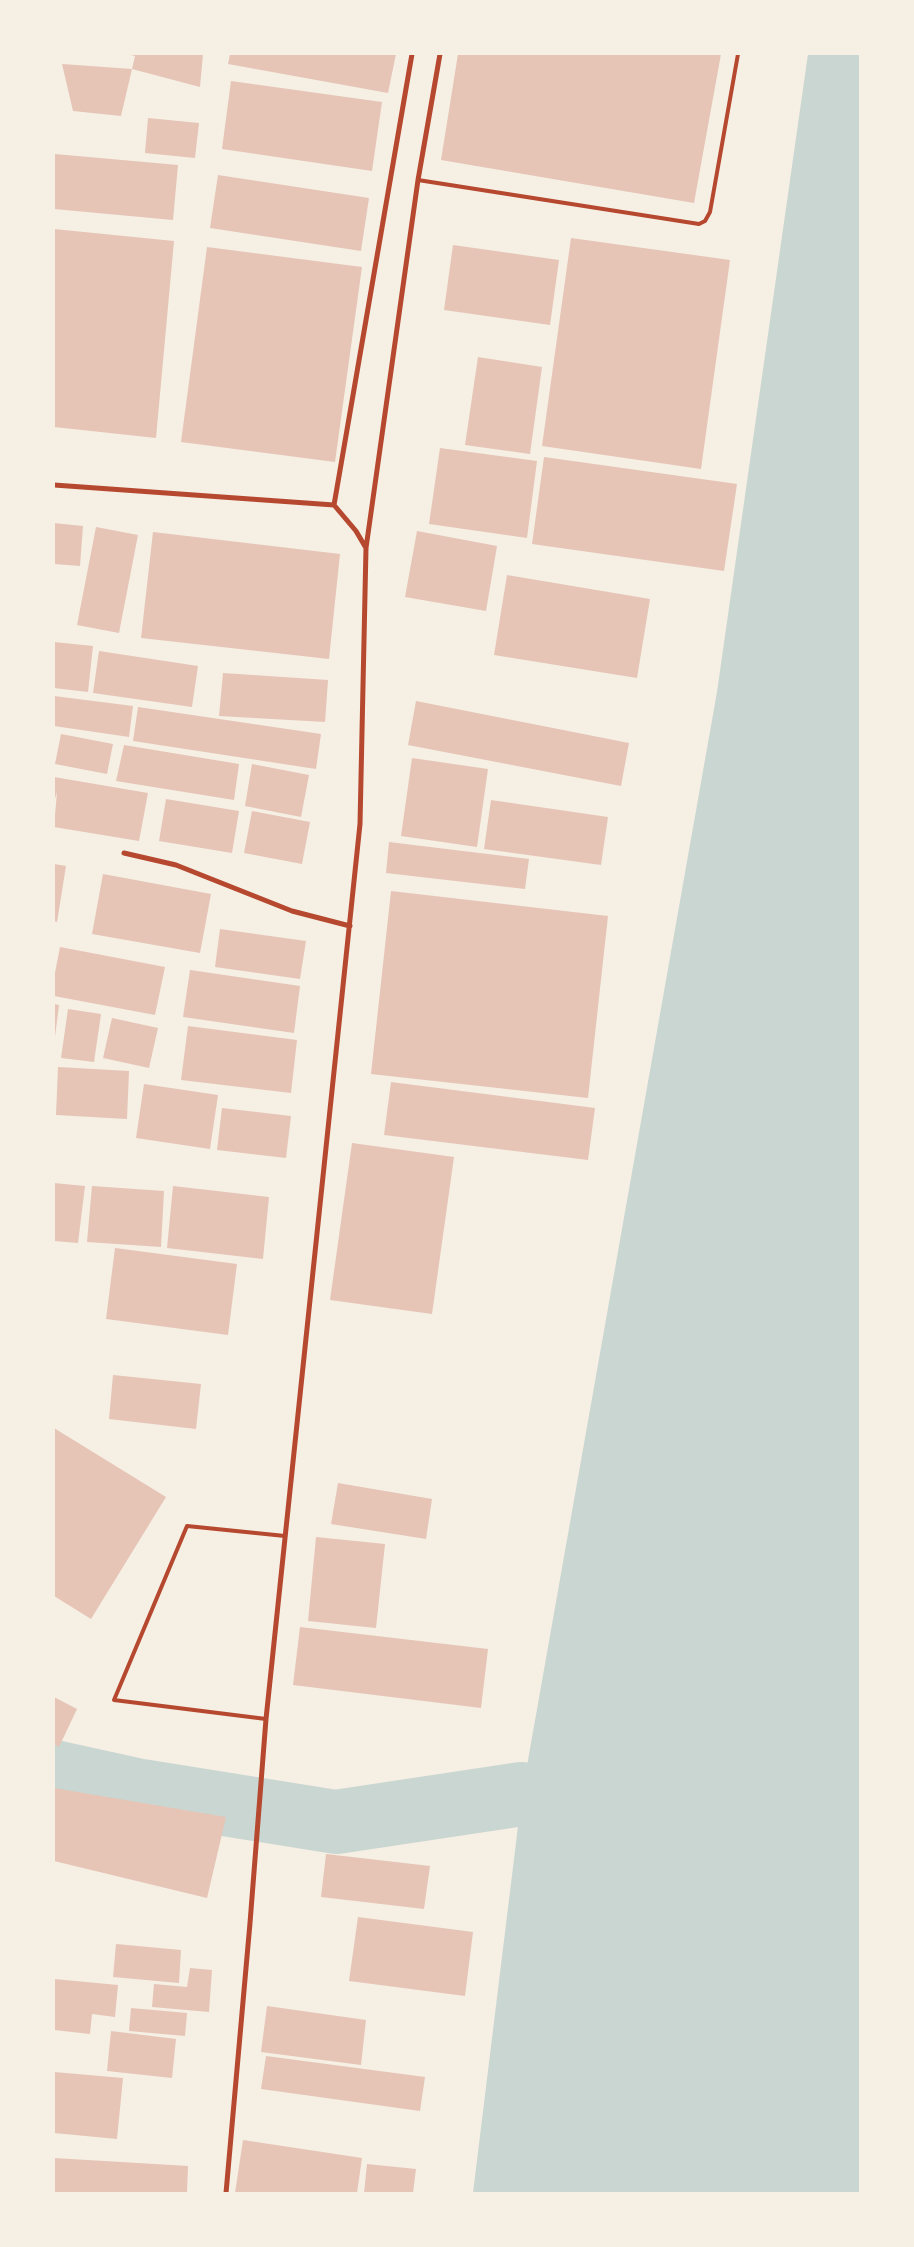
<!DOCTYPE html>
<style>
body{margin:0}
#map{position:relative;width:914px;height:2247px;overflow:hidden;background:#f6efe4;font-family:"Asap Condensed",sans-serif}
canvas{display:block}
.frame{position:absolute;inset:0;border:55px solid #f6efe4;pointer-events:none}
</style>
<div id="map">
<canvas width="914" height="2247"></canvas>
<div class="frame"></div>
</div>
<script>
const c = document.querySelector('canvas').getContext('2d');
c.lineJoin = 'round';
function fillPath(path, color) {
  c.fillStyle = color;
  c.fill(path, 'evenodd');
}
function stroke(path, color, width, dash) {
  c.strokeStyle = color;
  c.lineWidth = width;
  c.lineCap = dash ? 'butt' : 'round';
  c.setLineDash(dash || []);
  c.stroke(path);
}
fillPath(new Path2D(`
 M808,54h52v2139h-387l49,-399 195,-1102z`), '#c9d6d2');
stroke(new Path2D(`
 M54,1772l82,18 200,32 186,-28 88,14`), '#c9d6d2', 64);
fillPath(new Path2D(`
 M126,54h77l-3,33 -68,-18 -11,47 -48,-5 -11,-47 70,5 3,-13z
 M230,54h166l-8,39 -160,-29z
 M458,54h263l-27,149 -253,-43z
 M231,81l151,21 -10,69 -150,-22z
 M148,118l51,5 -4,35 -50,-5z
 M55,154l123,11 -5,55 -119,-11z
 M218,175l151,23 -8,53 -151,-23z
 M54,229l120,12 -18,197 -102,-11z
 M571,238l159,22 -29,209 -159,-23z
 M453,245l106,15 -9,65 -106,-15z
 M207,247l155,20 -27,195 -154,-20z
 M478,357l64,10 -12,87 -65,-9z
 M440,448l97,13 -10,77 -98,-14z
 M544,457l193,27 -13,87 -192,-27z
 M54,523l29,3 -3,40 -26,-2z
 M96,527l42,8 -19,98 -42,-8z
 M417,531l80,15 -11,65 -81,-14z
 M153,532l187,22 -11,105 -188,-21z
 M507,575l143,24 -13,79 -143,-23z
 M54,642l39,4 -5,46 -34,-4z
 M99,651l99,15 -6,41 -99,-14z
 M223,673l105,7 -3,42 -106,-6z
 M54,696l79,10 -4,31 -75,-11z
 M416,701l213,42 -8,43 -213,-41z
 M138,707l183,27 -5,35 -183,-28z
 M61,734l52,10 -6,30 -52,-10z
 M124,745l115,19 -5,36 -118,-19z
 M412,758l76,11 -11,78 -76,-11z
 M252,764l57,11 -8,42 -56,-11z
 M54,777l94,16 -9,48 -85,-14 3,-35 -3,10z
 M166,799l73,12 -7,42 -73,-12z
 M491,800l117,17 -7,48 -117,-16z
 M252,811l58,11 -8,42 -58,-11z
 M389,842l140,17 -4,30 -139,-16z
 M54,864l12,2 -9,56 -3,-1z
 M103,874l108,20 -11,59 -108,-19z
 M391,891l217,25 -20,182 -217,-24z
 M220,929l86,12 -6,38 -85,-12z
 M60,947l105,20 -10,48 -101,-19v-18z
 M190,970l110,16 -6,47 -111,-16z
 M54,1004l5,1 -4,32h-1z
 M68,1009l33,5 -7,48 -33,-4z
 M112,1018l46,10 -9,40 -46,-10z
 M188,1026l109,14 -6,53 -110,-13z
 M58,1067l71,4 -2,48 -71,-4z
 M391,1082l204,26 -7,52 -204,-25z
 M144,1084l74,11 -8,54 -74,-11z
 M222,1108l69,8 -5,42 -69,-8z
 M352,1143l102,14 -22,157 -102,-14z
 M54,1183l31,3 -7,57 -24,-2z
 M92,1186l72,5 -3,56 -74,-5z
 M173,1186l96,11 -6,62 -96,-11z
 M115,1248l122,16 -9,71 -122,-16z
 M113,1375l88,9 -5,45 -87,-10z
 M54,1428l112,69 -75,122 -37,-23z
 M338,1483l94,16 -6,40 -95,-15z
 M316,1537l69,7 -9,84 -68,-7z
 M300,1627l188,22 -7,59 -188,-23z
 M54,1697l23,12 -18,38 -5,-3z
 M54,1788l172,29 -19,81 -153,-37z
 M326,1854l104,12 -6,43 -103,-12z
 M358,1917l115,15 -8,64 -116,-15z
 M116,1944l65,6 -2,33 -66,-6z
 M190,1968l22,2 -3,42 -57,-5 2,-23 33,3z
 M54,1979l64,6 -3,32 -23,-3 -2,20 -36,-4z
 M267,2006l99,14 -5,45 -100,-13z
 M131,2008l56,5 -2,23 -56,-5z
 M111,2031l65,8 -4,39 -65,-7z
 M266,2056l159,21 -5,34 -159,-22z
 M54,2072l69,6 -6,61 -63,-6z
 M243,2140l119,18 -5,35h-122z
 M54,2158l134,8 -1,27h-133z
 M367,2164l49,5 -3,24h-49z`), '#e6c5b7');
stroke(new Path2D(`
 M418,180l281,44 6,-3 5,-9 28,-158
 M266,1719l-152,-19 73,-174 98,10`), '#b5482f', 4);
stroke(new Path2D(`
 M54,485l280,20 22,26 10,17
 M334,505l78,-451
 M124,853l52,12 116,46 58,15
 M226,2193l24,-270 16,-204 94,-895 6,-276 52,-368 22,-126`), '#b5482f', 5);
</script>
